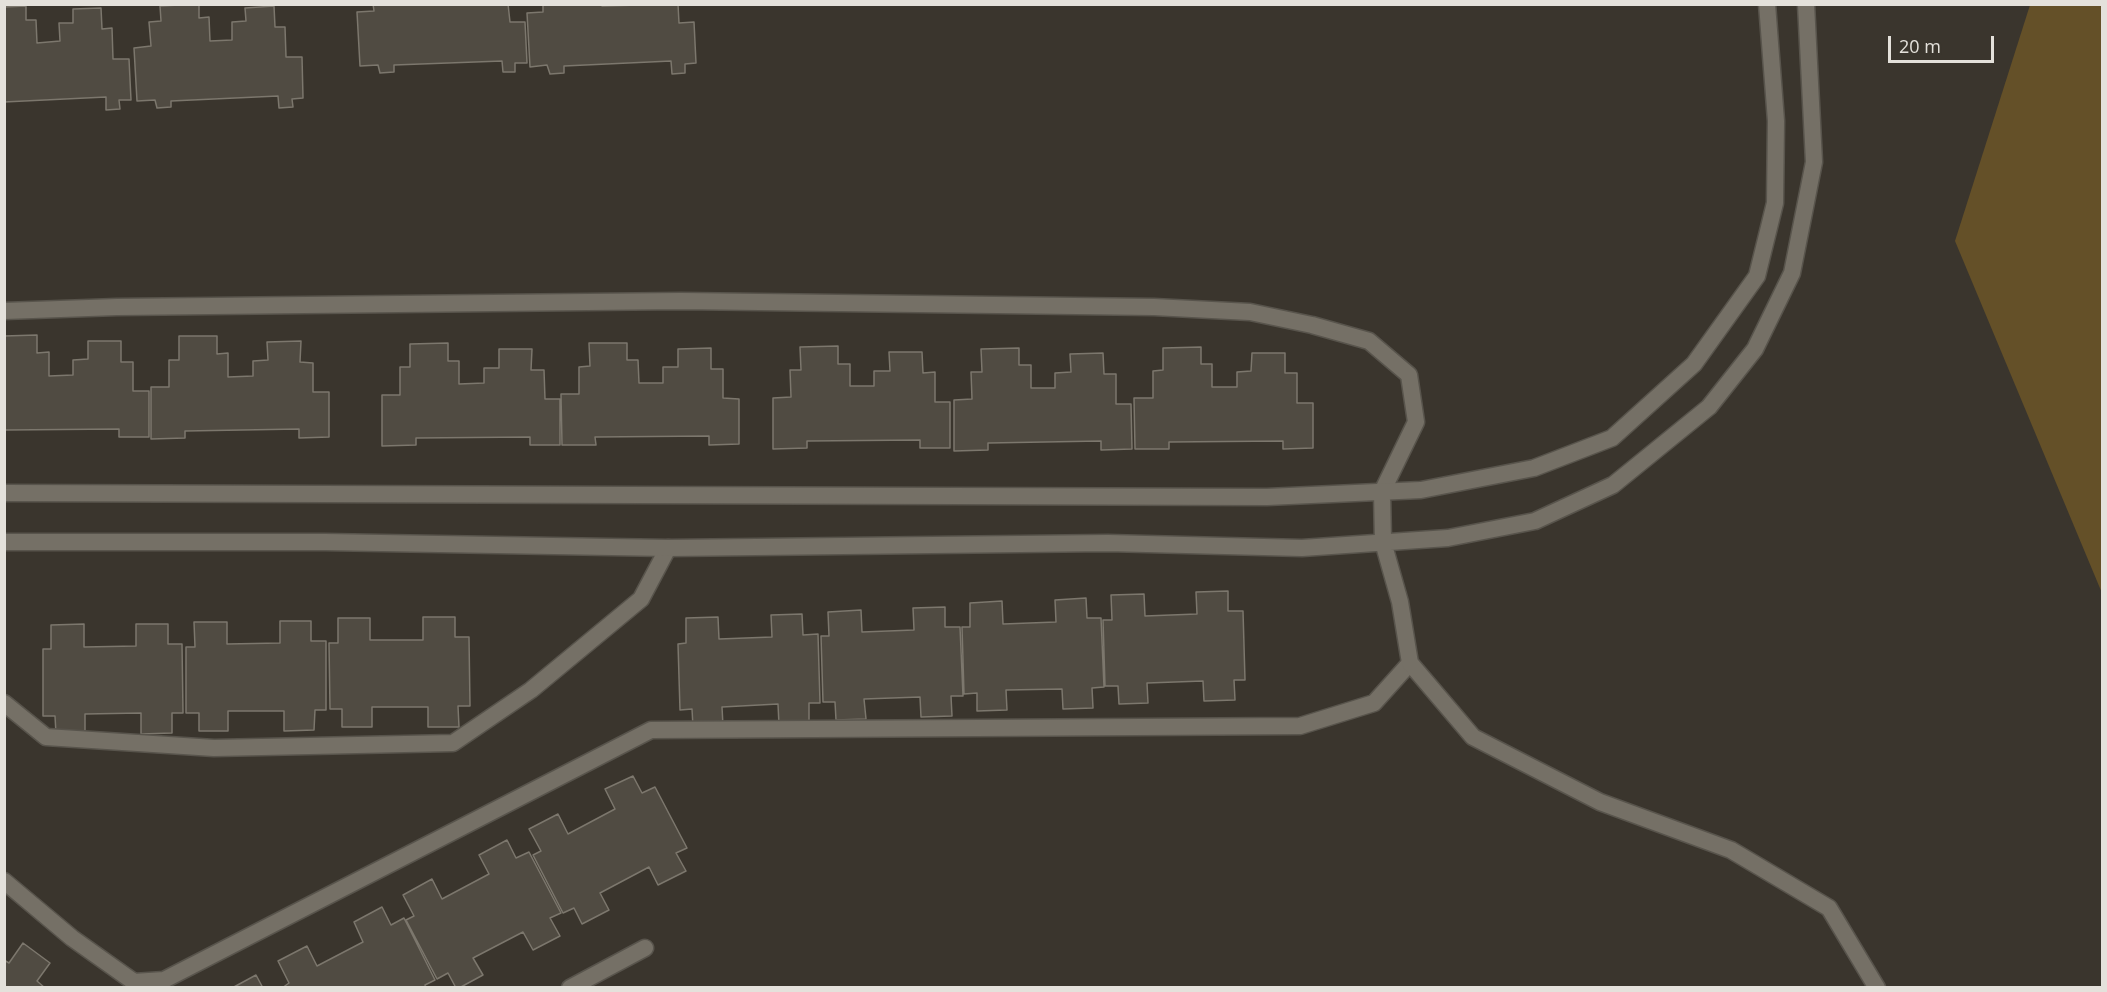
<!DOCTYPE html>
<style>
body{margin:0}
#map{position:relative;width:2107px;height:992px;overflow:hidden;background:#3a352d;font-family:"Open Sans",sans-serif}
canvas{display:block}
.frame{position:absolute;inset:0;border:6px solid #e4e1db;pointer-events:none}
.scale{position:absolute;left:1888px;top:36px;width:106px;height:27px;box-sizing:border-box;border:3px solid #e4e1db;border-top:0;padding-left:8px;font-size:18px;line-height:21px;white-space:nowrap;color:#e4e1db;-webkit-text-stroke:4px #3a352d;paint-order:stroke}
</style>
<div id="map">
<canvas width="2107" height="992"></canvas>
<div class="frame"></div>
<div class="scale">20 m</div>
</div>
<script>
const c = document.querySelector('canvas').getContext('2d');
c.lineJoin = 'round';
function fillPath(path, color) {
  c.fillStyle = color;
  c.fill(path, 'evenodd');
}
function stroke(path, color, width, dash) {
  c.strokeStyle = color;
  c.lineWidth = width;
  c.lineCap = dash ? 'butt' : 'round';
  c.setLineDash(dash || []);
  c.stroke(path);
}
fillPath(new Path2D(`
 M2030,5h72v588l-147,-352z`), '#645028');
const building = new Path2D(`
 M199,4v14l10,-1 1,24 22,-1v-18l14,-1 -1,-13 29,-2 1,21h10l1,30h16l1,41 -11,1 1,8 -14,1 -1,-12 -107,5v6l-14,1 -2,-8 -18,1 -3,-53 17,-2 -2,-24 12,-1 -1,-15z
 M373,4h135l2,18h15l2,41h-12v9h-12l-1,-11 -108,4v7l-14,1 -2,-8 -18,1 -3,-54 17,-1z
 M543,4h59v2l76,-2 1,19 15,-1 2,41 -11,1v9l-13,1 -1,-13 -107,5v7l-14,1 -3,-9 -17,2 -3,-54 16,-1z
 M26,6v14h10l1,23 23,-2 -1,-18h14v-14l28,-1 1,21 10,-1 1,31h16l2,41h-12l1,9 -14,1v-13l-102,5v-95z
 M37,335v18l12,-1v24l24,-1v-15l15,-1v-18h33v21h12v29h16v46h-30v-8l-114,1 -1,8v-102z
 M179,336h38v18l11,-1v24l25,-1v-15l15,-1 -1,-18 34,-1 -1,21 13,1v29h16v45l-30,1v-9l-114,2v7l-34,1v-52h18v-27h10z
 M448,343v18h11v23l25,-1v-15h15v-19h33l-1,21h13l1,29h15v46h-30v-8l-114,1v7l-34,1v-51h18v-28h10v-23z
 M589,343h38v17h11l1,23h24v-16h15v-18l33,-1v21h12v29l16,1v45l-30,1v-9l-114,1 1,8h-34l-1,-51h18v-27l11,-1z
 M838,346v18h12v22h24v-15h16l-1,-19h33l1,21 12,-1v30h15v46h-30v-8l-113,1v7l-34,1v-51l18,-1 -1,-27h11l-1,-23z
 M1201,347v17h11v23h25v-15l14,-1 1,-18h33v20h12v30h16v45l-30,1v-8l-114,1v7h-34l-1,-51h19v-27l10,-1v-22z
 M1019,348v17h12v23h24v-15l16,-1 -1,-18 33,-1 1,21h12v30h15l1,45 -31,1v-9l-113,2v7l-34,1v-51l18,-1 -1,-27h11l-1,-23z
 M1228,591v20h15l2,69h-11l1,20 -31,1 -1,-20 -56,2 1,20 -29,1 -1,-18h-13l-2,-66h9l-1,-25 33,-1 1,22 52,-2 -1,-22z
 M1086,598l1,20h14l3,69 -12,1 1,20 -30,1 -1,-20 -56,1 1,20 -30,1v-18l-13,1 -2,-67h8v-24l32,-2 1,23 53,-2 -1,-22z
 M945,607v20h15l3,69h-12l1,20 -31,1 -1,-20 -56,2 2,20 -30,1 -1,-18h-12l-2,-66h8l-1,-24 33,-2 1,22 52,-2 -1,-22z
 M802,614l1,21 15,-1 2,69h-11v21l-30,1 -1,-21 -56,3 1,19 -30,1 -1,-18 -12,1 -2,-66 8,-1v-25l32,-1 1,22 53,-2 -1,-22z
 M423,617h32v20h14l1,69h-12l1,21h-31v-20h-56v20h-30v-18h-12l-1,-66h9v-25h32v22h53z
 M280,621h31v20h15v69h-11l-1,20 -30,1v-20h-56v20h-29v-18h-13v-66h9l-1,-25h33v22l53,-1z
 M84,624v23l52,-1v-22h32v20h14l1,69h-11v20l-31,1v-21l-56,1v19l-29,1 -1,-18h-12v-67h8v-24z
 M633,776l9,17 13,-6 32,61 -11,5 10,18 -28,14 -9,-18 -49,26 9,17 -27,14 -8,-16 -11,5 -30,-58 8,-4 -12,-22 29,-15 10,20 47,-25 -10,-20z
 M507,840l9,18 13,-6 32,61 -11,5 10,18 -27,14 -10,-18 -50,26 10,17 -24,13h-3l-8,-15 -11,6 -31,-59 8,-4 -11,-21 29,-16 10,20 47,-25 -10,-19z
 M382,907l9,18 13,-7 31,62 -10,5 1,3h-144l7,-5 -11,-22 29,-15 10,20 46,-24 -9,-20z
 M23,943l27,20 -13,18 8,7h-41v-28l5,3z
 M256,975l7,13h-31z`);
fillPath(building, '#504b42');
stroke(building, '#7c776d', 1.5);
const minor = new Path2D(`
 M4,311l113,-4 564,-6 473,6 96,5 62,13 57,16 40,34 7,47 -34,70
 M4,703l42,34 168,11 239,-5 78,-53 110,-91 27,-51
 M4,881l68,57 62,44 30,-2 487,-250 649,-4 74,-23 36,-40
 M570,988l75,-40`);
const tertiary = new Path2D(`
 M1382,492l1,50 17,60 10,61 63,74 127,65 131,48 98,58 48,80
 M4,493l1263,4 154,-7 113,-22 78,-30 82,-74 63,-88 18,-73 1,-82 -9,-117
 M4,542h321l343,6 440,-5 194,5 146,-10 87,-17 78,-36 96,-78 46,-58 37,-76 22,-111 -8,-158`);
stroke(minor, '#58544c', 19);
stroke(tertiary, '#58544c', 19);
stroke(minor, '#757066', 16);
stroke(tertiary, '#757066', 16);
</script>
